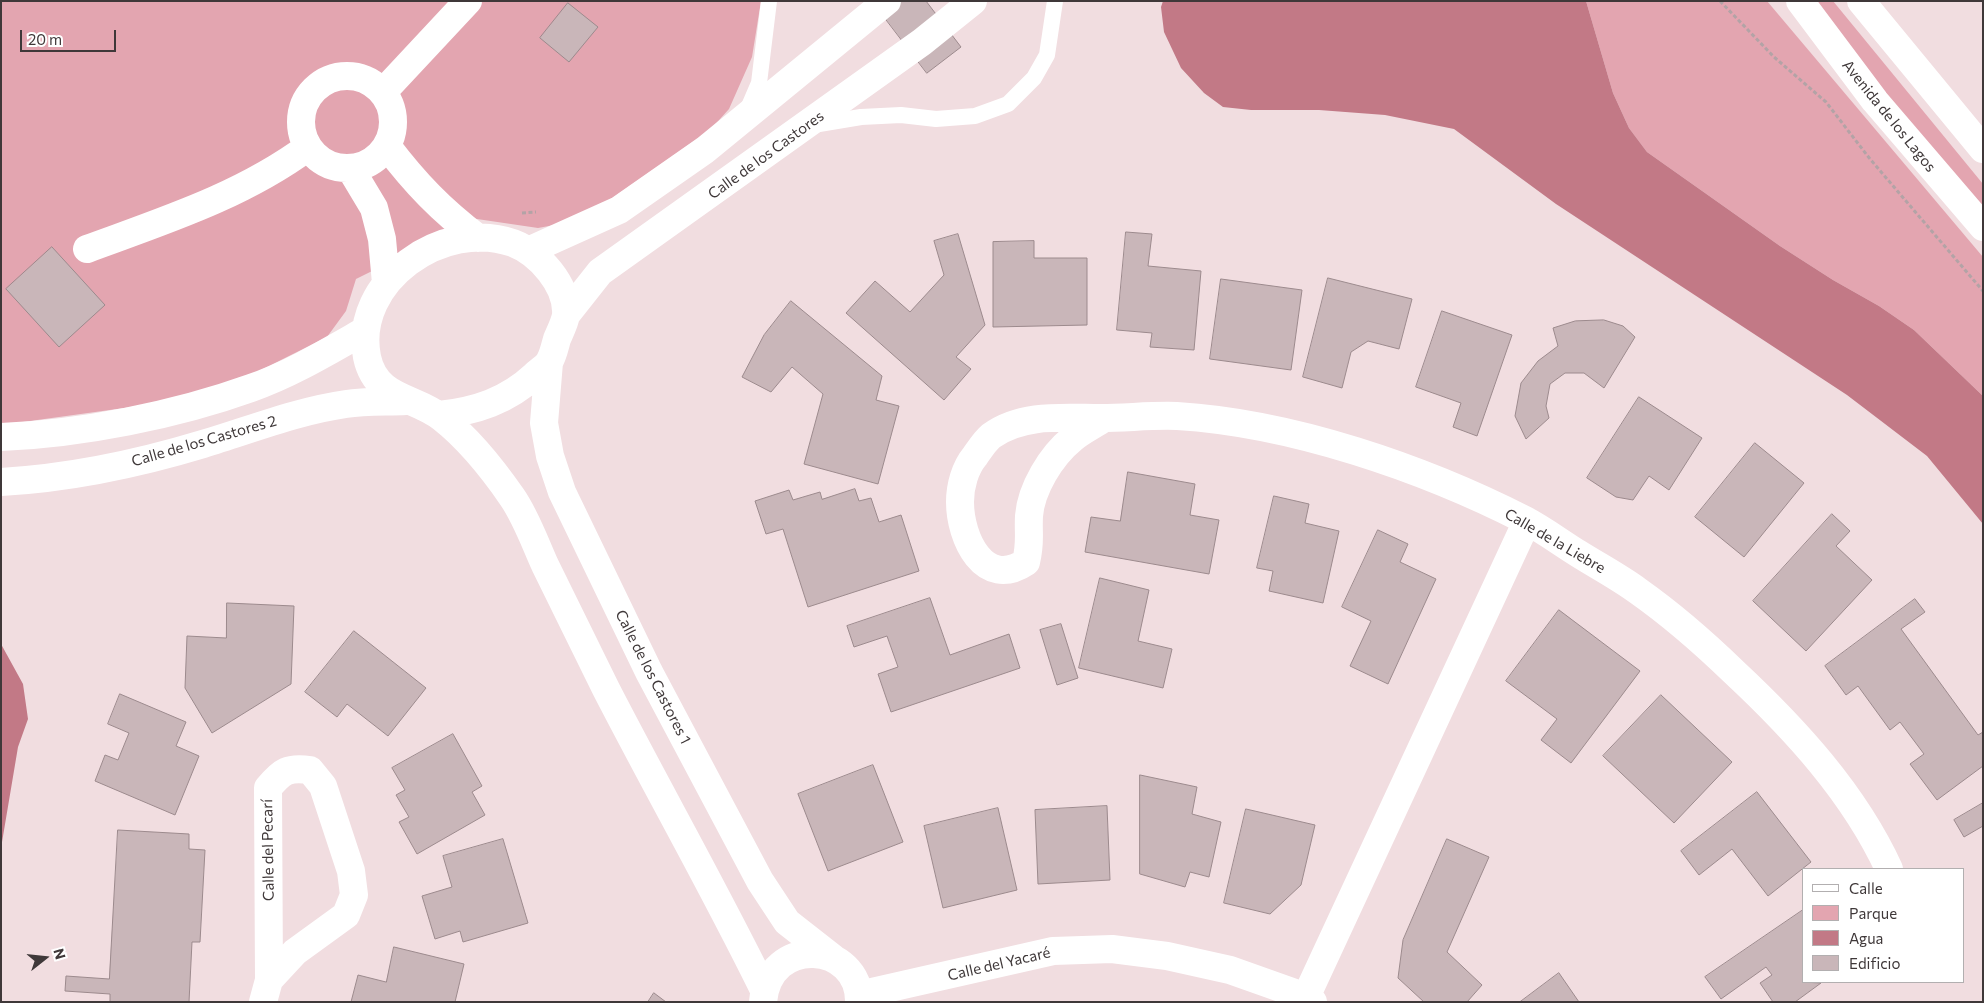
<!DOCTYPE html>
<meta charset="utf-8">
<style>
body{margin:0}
#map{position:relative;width:1984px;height:1003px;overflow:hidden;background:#f1dde0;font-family:Commissioner,sans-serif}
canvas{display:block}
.frame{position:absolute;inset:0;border:2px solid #3f3839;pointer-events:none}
.legend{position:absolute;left:1802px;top:868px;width:162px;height:115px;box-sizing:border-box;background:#fff;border:1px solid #b2afb0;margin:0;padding:6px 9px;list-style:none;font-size:15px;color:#3f3839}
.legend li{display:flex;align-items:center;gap:10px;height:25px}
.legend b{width:25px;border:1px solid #b2afb0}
.north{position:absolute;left:20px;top:933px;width:50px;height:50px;-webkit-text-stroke:4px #fff;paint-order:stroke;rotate:74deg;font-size:14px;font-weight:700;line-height:20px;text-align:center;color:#3f3839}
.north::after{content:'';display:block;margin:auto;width:18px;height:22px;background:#3f3839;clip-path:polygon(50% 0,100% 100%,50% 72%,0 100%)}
.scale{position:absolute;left:20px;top:30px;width:96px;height:22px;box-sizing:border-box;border:2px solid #3f3839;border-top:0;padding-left:6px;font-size:15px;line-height:18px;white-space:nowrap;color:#3f3839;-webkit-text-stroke:4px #fff;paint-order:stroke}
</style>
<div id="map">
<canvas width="1984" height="1003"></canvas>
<div class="frame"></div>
<ul class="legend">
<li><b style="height:6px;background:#fff"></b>Calle</li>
<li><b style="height:14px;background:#e3a5b0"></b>Parque</li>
<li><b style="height:14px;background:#c27986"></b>Agua</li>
<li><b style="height:14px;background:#c9b6b9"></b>Edificio</li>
</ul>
<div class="north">N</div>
<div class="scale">20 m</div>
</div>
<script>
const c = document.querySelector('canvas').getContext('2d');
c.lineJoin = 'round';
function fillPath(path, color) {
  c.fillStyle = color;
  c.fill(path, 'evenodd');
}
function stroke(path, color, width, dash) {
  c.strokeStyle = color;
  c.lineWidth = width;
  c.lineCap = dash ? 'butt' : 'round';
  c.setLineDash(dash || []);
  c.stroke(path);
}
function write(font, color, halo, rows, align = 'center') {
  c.font = font + ' Commissioner,sans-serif';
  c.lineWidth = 4;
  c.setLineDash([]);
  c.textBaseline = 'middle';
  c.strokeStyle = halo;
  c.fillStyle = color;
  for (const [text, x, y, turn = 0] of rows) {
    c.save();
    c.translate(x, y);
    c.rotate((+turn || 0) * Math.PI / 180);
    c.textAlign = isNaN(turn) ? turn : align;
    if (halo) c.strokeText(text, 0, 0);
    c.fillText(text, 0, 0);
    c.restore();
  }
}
fillPath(new Path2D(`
 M1,1h760l-9,56 -23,52 -18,20 -107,75 -44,20 -22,4 -61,-9 -121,60 -10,32 -19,26 -84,42 -97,26 -145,20z
 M1586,1h181l216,256v139l-69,-66 -35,-24 -46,-26 -53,-34 -133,-94 -18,-24 -16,-35z
 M1812,1h21l150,183v28l-98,-115z`), '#e3a5b0');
fillPath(new Path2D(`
 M1163,1h423l27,92 16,35 18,24 133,94 53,34 46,26 35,24 69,66v128l-56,-68 -80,-61 -291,-191 -102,-75 -69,-14 -66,-5h-68l-28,-3 -19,-14 -23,-25 -17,-36 -3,-25z
 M1,644l22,40 5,35 -10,28 -17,101z`), '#c27986');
const building = new Path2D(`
 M872,1h54l35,46 -34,26z
 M568,3l30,24 -29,35 -29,-24z
 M1126,232l26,2 -4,32 53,5 -7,79 -44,-3 2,-14 -35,-3z
 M958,234l27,91 -29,32 15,12 -27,31 -98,-87 29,-32 35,31 34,-37 -10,-34z
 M1034,241v17h53v67l-94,2v-85z
 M52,247l53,58 -46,42 -53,-58z
 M1328,278l84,21 -13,50 -31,-8 -17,11 -9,36 -39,-11z
 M1221,279l81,11 -11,80 -81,-11z
 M791,301l91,75 -6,24 23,6 -21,78 -74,-20 19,-70 -31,-27 -21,25 -29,-15 22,-42z
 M1442,311l70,24 -35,101 -24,-9 8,-24 -45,-16z
 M1604,320l19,6 12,11 -31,51 -20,-15h-19l-15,11 -4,22 3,12 -23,21 -11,-23 6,-33 17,-22 20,-15 -5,-18 22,-7z
 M1639,397l63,41 -33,52 -20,-14 -16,24 -17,-3 -29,-19z
 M1755,443l49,40 -60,74 -49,-40z
 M1128,472l67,12 -5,31 29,5 -10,54 -124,-22 6,-35 29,4z
 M855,489l4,12 12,-3 8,24 22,-7 18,56 -111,36 -25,-78 -17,5 -11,-33 34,-11 4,10 27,-8 2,7z
 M1274,496l35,8 -4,19 34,8 -16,72 -54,-12 4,-20 -16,-3z
 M1832,514l18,17 -14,15 36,34 -66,71 -53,-50z
 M1378,530l30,14 -8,18 36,17 -48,105 -38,-18 21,-45 -29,-14z
 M1100,578l49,12 -11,51 34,8 -9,39 -84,-20z
 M930,598l20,57 59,-21 11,34 -129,44 -13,-38 20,-7 -11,-31 -33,11 -7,-21z
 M1915,599l10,13 -24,17 77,106 5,-3v34l-46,34 -27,-36 14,-10 -24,-32 -10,8 -32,-44 -12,9 -21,-29z
 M227,603l67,3 -3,78 -79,49 -27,-45 2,-52 39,2z
 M1559,610l81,61 -69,92 -30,-23 16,-21 -51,-38z
 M1061,624l17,54 -21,7 -17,-55z
 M354,631l72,57 -38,48 -41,-32 -10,13 -32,-25z
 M120,694l66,28 -10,24 23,10 -24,59 -80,-34 10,-26 13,5 11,-27 -21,-9z
 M1661,695l71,67 -58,61 -71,-67z
 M453,734l29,52 -10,6 13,23 -68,39 -18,-32 10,-5 -13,-22 9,-5 -13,-22z
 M873,765l30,77 -75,29 -30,-77z
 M1140,775l57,12 -5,27 29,8 -12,55 -19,-5 -5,15 -45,-13z
 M1757,792l54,70 -43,34 -36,-47 -33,26 -18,-24z
 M1983,803v23l-19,11 -10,-17z
 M1107,806l3,74 -72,4 -3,-74z
 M998,808l19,82 -74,18 -19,-82z
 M1246,809l69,16 -14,60 -31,29 -46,-11z
 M118,830l71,4v15l16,1 -5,92h-8l-3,60h-79v-8l-45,-3 1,-15 43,3z
 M503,839l25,84 -65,19 -3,-11 -25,8 -13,-43 30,-9 -9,-31z
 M1447,839l42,18 -42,95 35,33 -15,17h-43l-26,-24 5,-38z
 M1803,910v72l18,1 -26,19h-22l-13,-19 12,-8 -6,-8 -45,32 -16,-22z
 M394,947l70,17 -9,38h-104l7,-27 28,7z
 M1559,973l20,29h-59z
 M654,993l12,9h-18z`);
fillPath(building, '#c9b6b9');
stroke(building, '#9c8a8d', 1);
stroke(new Path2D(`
 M1720,1l54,56 52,45 44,57 113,132
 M522,213l14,-1`), '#b3a3a6', 3, [4, 2.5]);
stroke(new Path2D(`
 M747,111l12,-28 10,-82
 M813,125l48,-8 40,-2 35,4 39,-3 33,-12 26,-26 13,-23 8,-54`), '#fff', 16);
stroke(new Path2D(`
 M301 122a46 46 0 1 1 92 0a46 46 0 1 1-92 0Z
 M383,92l85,-91
 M387,146c28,37 54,64 91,92
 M350,168l24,40 8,31 4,44
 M87,249c76,-28 155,-53 221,-102
 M528,251l91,-41 86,-60 182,-149
 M566,315l34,-43 322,-230 51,-41
 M549,362l-5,61 6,33 12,36 87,180 111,209 27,41 46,36
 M439,415c37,-4 68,-14 96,-40 4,-4 11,-8 14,-13 4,-6 6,-16 8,-23 3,-7 8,-17 9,-24 2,-30 -27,-62 -53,-72 -69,-25 -161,38 -146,114 9,43 48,39 75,61 28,22 50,50 70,79 14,20 23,46 33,68 20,41 41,83 61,124 52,101 108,199 158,301
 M1104,418c-10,7 -23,13 -32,21 -21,17 -41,50 -43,77 -1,19 2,26 -3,46 -42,28 -66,-24 -66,-60 0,-16 5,-34 15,-46 5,-7 10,-15 16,-20 31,-23 74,-18 110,-18 25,0 51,-3 76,-2 115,7 246,52 348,104 19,10 36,23 54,34 19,12 40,23 59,37 34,24 66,52 96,81 61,57 120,121 155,197
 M1,437c79,-3 175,-22 250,-49 40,-14 78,-37 115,-58
 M1,482c69,-4 136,-18 202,-38 47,-14 94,-33 143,-40 19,-3 40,-2 60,-3
 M859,995l194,-44 59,-2 55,7 63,14 76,27 7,5
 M1306,997l221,-476
 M263,1002l6,-22 -1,-192c14,-17 20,-21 42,-18l13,16 28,85 3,24 -8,20 -51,37 -26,28
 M763,1002c6,-68 97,-60 96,0`), '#fff', 28);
stroke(new Path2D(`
 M1800,1l75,100 108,126
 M1861,1l122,148`), '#fff', 28);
write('15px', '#3f3839', '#fff', [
 ["Avenida de los Lagos",1889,116,51],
 ["Calle de los Castores",766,155,-36],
 ["Calle de los Castores 2",204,441,-16],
 ["Calle de la Liebre",1555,541,30],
 ["Calle de los Castores 1",653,677,63],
 ["Calle del Pecarí",268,850,-91],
 ["Calle del Yacaré",999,964,-13]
]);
</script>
